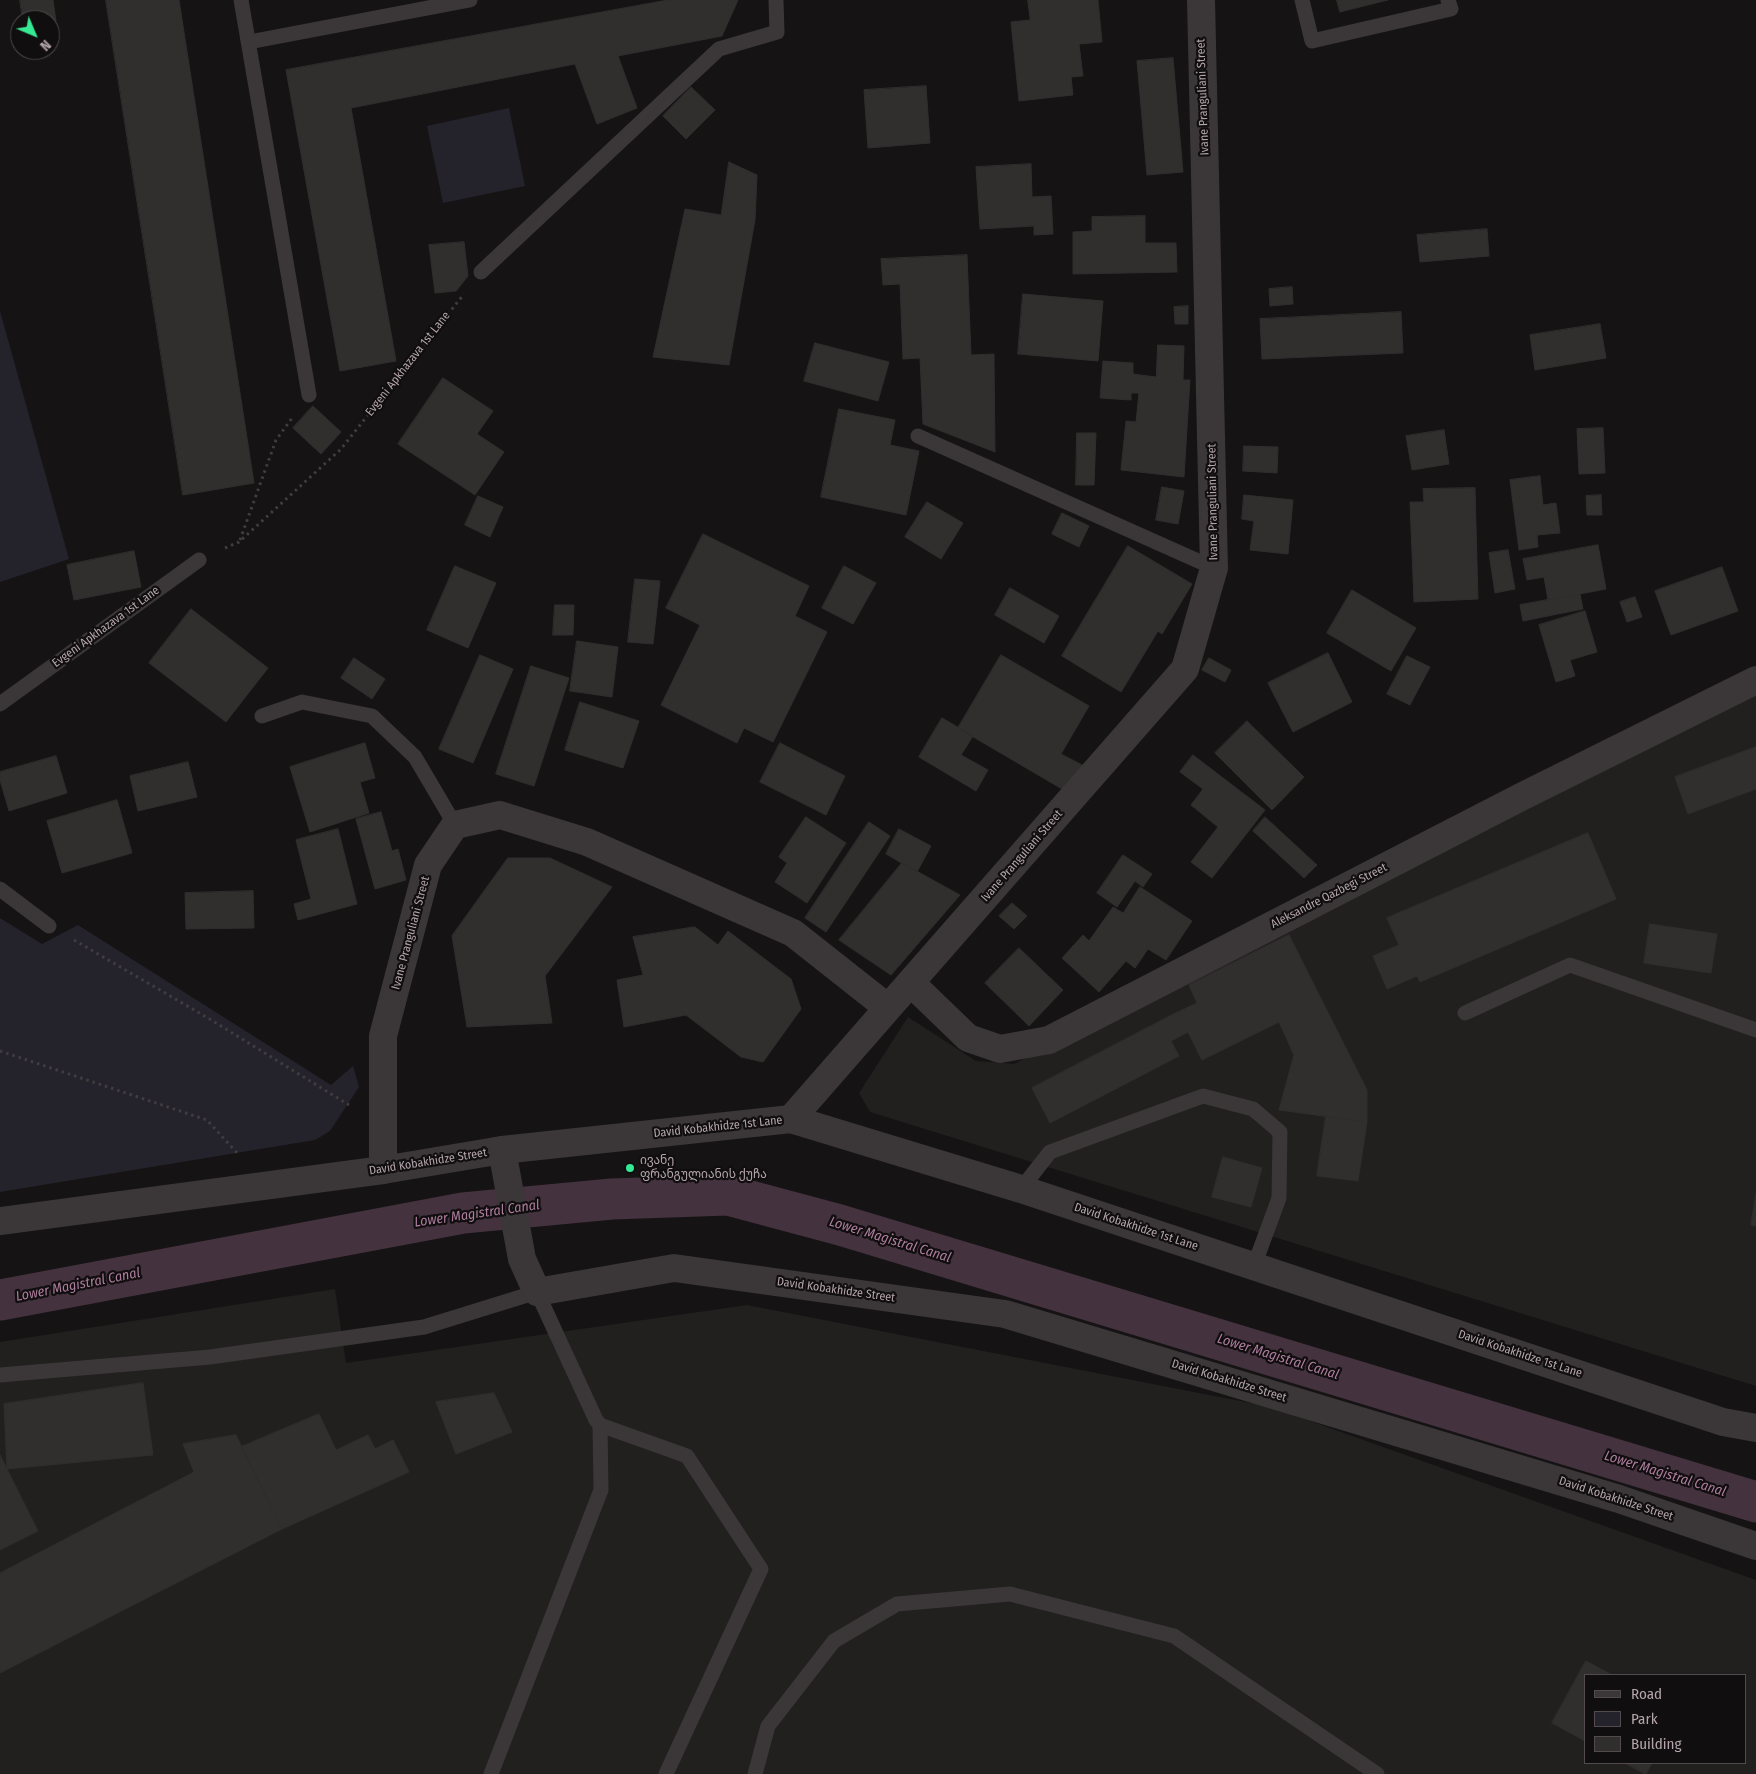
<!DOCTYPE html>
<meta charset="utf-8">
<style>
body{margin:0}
#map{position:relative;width:1756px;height:1774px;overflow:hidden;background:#151313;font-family:"Fira Sans Condensed",sans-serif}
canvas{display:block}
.legend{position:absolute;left:1584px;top:1674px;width:162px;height:90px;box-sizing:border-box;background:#100e0e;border:1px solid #524a4d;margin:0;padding:6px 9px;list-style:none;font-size:15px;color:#b4a5ac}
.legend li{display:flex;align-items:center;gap:10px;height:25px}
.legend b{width:25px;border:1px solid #524a4d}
.north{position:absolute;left:10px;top:10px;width:50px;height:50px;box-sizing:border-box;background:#100e0e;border:1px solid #524a4d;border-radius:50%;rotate:135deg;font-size:14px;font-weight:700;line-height:20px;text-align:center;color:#b4a5ac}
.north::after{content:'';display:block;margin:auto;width:18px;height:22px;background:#36e995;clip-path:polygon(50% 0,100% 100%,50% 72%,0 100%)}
</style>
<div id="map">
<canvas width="1756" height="1774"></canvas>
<ul class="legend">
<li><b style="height:6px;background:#3b3638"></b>Road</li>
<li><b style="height:14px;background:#24232c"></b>Park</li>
<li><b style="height:14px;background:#312e2e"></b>Building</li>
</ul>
<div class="north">N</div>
</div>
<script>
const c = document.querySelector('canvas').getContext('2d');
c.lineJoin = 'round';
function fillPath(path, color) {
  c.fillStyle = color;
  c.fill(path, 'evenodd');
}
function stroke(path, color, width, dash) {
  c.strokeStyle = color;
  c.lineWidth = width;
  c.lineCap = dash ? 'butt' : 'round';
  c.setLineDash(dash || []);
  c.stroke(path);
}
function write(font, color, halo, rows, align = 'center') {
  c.font = font + ' "Fira Sans Condensed","Noto Sans Georgian",sans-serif';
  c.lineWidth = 4.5;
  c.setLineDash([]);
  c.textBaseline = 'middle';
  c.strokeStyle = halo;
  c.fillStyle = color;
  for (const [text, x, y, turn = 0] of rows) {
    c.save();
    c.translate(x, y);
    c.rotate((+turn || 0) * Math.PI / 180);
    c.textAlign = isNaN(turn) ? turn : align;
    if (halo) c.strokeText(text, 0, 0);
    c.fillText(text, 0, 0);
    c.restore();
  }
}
fillPath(new Path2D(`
 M1756,693v693l-886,-274 -11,-19 49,-76 68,44 38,3z
 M335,1289l11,74 401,-58 524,102 485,173v194h-1756v-432zM1585,1675h160v88h-160z`), '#221f1f');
fillPath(new Path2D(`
 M509,108l16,78 -82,17 -16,-77z
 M0,311l69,248 -69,23z
 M0,918l42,26 36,-19 253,160 22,-19 6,21 -29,44 -15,9 -315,52z`), '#24232c');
stroke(new Path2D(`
 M0,1300l463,-87 149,-14 116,-4 112,30 916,277`), '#44323e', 41);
const building = new Path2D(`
 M20,0h33l3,21 -33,-1z
 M106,0h73l75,483 -71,12z
 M668,0h70l-16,36 -104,20 19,52 -40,16 -22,-60 -224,44 45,253 -56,10 -54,-301z
 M1028,0h70l4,42 -23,2 4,32 -12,1 2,18 -54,6 -8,-79 19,-2z
 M1337,0h51l-48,12z
 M1173,58l10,114 -36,3 -10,-114z
 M926,86l4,57 -62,5 -4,-58z
 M691,87l24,23 -29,29 -23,-23z
 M729,162l28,13 -2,45 -26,145 -76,-8 32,-148 36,6z
 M1031,164l1,33 19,-1 2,38 -19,1v-9l-54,3 -4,-62z
 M1145,216v27h31l1,29 -104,2v-42l19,-1v-14z
 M1487,229l2,27 -69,6 -3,-27z
 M464,242l4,34 -12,15 -21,2 -6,-48z
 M967,255l4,100 23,-1 1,98 -72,-28 -3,-66 -17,1 -3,-75 -17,1 -2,-26z
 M1292,287l1,17 -23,2 -1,-17z
 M1023,294l80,7 -5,60 -80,-7z
 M1188,306v18h-13l-1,-17z
 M1401,312l2,41 -141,6 -2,-40z
 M1600,324l6,34 -71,12 -5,-35z
 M815,343l74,19 -11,39 -74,-20z
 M1158,345l26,1 -1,34h7l-6,97 -63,-7 5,-49 10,1 3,-29h-8v7l-31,-2 3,-37 30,2v11l23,3z
 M443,378l50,33 -16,23 27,18 -29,43 -77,-51z
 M313,406l28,26 -20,22 -28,-26z
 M839,409l56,11 -5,25 29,6 -13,64 -85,-18z
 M1603,428l2,45 -26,1 -2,-45z
 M1444,430l5,34 -37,6 -6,-34z
 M1077,433h19l-2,52h-18z
 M1244,446l34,1 -1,26 -34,-2z
 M1540,476l3,29 13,-2 4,30 -23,2 1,12 -19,3 -9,-70z
 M1162,487l22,4 -6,33 -22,-4z
 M1475,488l3,111 -64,3 -4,-100h14l-1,-13z
 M1244,495l49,5 -5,54 -38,-4 4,-29 -12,-2z
 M1601,495l1,20h-15l-1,-19z
 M478,496l25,11 -13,30 -25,-12z
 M927,502l36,21 -22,36 -36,-22z
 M1062,513l27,13 -10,21 -27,-13z
 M703,534l106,52 -14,30 32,16 -54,110 -29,-14 -7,15 -76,-38 39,-80 -34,-17z
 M1598,545l8,44 -58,11 -4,-23 -17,3 -4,-21z
 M1128,546l64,38 -30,50 -4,-3 -37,61 -59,-36z
 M1508,550l7,39 -20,4 -6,-40z
 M134,551l7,36 -67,13 -7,-35z
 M455,566l41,17 -28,65 -41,-18z
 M844,566l32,17 -23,41 -31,-16z
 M1722,567l16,44 -67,24 -16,-44z
 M635,579l25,2 -7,63 -25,-2z
 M1010,588l49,28 -15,27 -49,-28z
 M1352,590l64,38 -25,43 -64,-38z
 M1580,594l3,15 -60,12 -3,-16z
 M1635,597l7,20 -15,5 -7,-20z
 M555,605h19l-1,30h-20z
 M191,609l77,59 -42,54 -77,-59z
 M1585,611l12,41 -27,8 5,16 -19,6 -17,-57z
 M577,641l41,6 -6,50 -42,-6z
 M1328,653l24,49 -59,30 -25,-49z
 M480,655l33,14 -40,94 -34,-14z
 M1001,655l88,51 -28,48 23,12 -22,23 -104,-61z
 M1407,656l23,11 -20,38 -23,-11z
 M354,658l31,21 -13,20 -31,-21z
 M1209,658l22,12 -6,12 -23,-12z
 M531,666l38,12 -35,108 -38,-12z
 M580,702l59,19 -16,47 -58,-18z
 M942,718l31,18 -12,19 27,15 -12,21 -57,-34z
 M1247,721l57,56 -32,33 -57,-57z
 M365,743l10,35 -15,4 9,31 -59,19 -20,-65z
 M780,743l65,33 -19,39 -66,-33z
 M1756,747v42l-68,25 -13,-37z
 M1193,755l72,55 -53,68 -21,-16 27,-35 -27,-22 12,-16 -23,-17z
 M56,756l11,37 -58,18 -9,-31v-8z
 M188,762l9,35 -59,14 -8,-35z
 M117,800l15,53 -70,20 -15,-52z
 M381,812l11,39 6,-2 8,31 -31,9 -19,-70z
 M806,817l40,26 -39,60 -32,-21 12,-19 -8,-6z
 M1265,817l52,48 -13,13 -51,-47z
 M869,822l21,14 -64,96 -21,-14z
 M338,829l19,75 -59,16 -4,-16 17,-5 -15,-59z
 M899,829l32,17 -14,26 -31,-18z
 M1588,833l28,66 -196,83 -3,-6 -30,13 -14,-33 26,-11 -12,-27z
 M1123,855l29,19 -9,13 -8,-6 -18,26 -20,-14z
 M508,858h42l62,29 -67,89 7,47 -85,4 -15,-91z
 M902,863l58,32 -69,80 -52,-35z
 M1140,887l52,34 -26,39 -18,-11 -13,19 -9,-7 -27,31 -37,-34 21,-23 6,6 24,-34 10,6z
 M253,891l1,37 -68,1 -1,-36z
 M1012,903l15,13 -13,13 -15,-13z
 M1650,924l67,10 -6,39 -67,-10z
 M695,927l23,18 10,-14 63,48 10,30 -38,53 -22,-5 -55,-42 -62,12 -7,-47 26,-5 -10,-38z
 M1289,935l78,155v32l-88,-12 15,-55 -15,-33 -77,38 -24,-48 19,-9 -8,-18z
 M1019,948l44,42 -34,36 -44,-43z
 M1178,1012l10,20 -17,9 8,15 -129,67 -18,-35z
 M1326,1116l41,6 -9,59 -41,-5z
 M1223,1157l39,11 -11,39 -39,-10z
 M1756,1194v32l-5,-1z
 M143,1383l10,72 -146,14 -3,-65z
 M494,1393l18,39 -56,22 -20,-52z
 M319,1414l17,36 32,-15 7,14 18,-9 16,32 -127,57 -41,-82z
 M236,1435l46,94 -282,144v-100l194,-101 -11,-28z
 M0,1455l38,76 -38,19z
 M1586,1661l26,14h-27v66l-33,-18z
 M1625,1763h27l-6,11z`);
fillPath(building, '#312e2e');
stroke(building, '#312d2e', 1);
stroke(new Path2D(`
 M240,540l36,-100 16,-22
 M225,548l14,-6 102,-93 123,-155
 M74,940l134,78 141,87
 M0,1051l207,69 31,34`), '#423c3f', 3, [2.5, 4]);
stroke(new Path2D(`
 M241,0l68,395
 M1302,0l10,41 139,-32 -3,-9
 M249,42l221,-42
 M481,272l238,-223 58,-17 -1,-32
 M918,436l296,132
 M0,704l199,-144
 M262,716l40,-14 70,14 43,41 40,68
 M0,889l49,37
 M1465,1013l105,-48 186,65
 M1021,1189l29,-37 153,-56 50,13 27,23 -1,66 -25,68
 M0,1375l210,-18 214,-30 113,-35 59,128 4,5 87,31 74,113 -95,205
 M491,1774l110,-284 -1,-65
 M755,1774l13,-48 66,-85 63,-37 113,-10 164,42 203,138`), '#3b3638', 15);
stroke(new Path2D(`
 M911,983l57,55 32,11 49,-9 474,-244 233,-116
 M888,1008l297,-339 29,-101 -13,-568
 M502,1150l20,109 15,33 137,-24 331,46 614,185 137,47
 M383,1170v-134l45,-171 27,-40 45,-10 87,27 206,91 95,75 -97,111`), '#3b3638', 28);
stroke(new Path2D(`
 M0,1221l383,-51 119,-20 289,-31 230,70 702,233 33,6`), '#3b3638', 28);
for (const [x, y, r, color] of [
 [630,1168,5,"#36e995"]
]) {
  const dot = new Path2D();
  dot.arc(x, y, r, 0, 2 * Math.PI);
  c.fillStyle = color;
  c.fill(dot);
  stroke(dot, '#100e0e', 2);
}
write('12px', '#b4a5ac', '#100e0e', [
 ["Ivane Pranguliani Street",1203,97,-92],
 ["Evgeni Apkhazava 1st Lane",408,364,-52],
 ["Ivane Pranguliani Street",1213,502,-91],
 ["Evgeni Apkhazava 1st Lane",106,627,-36],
 ["Ivane Pranguliani Street",1022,856,-49],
 ["Aleksandre Qazbegi Street",1329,896,-27],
 ["Ivane Pranguliani Street",411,933,-75],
 ["David Kobakhidze 1st Lane",718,1127,-6],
 ["David Kobakhidze Street",428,1162,-9],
 ["David Kobakhidze 1st Lane",1136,1227,18],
 ["David Kobakhidze Street",836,1290,8],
 ["David Kobakhidze 1st Lane",1520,1354,18],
 ["David Kobakhidze Street",1229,1381,17],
 ["David Kobakhidze Street",1616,1499,18]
]);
write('12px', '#b4a5ac', '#100e0e', [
 ["ივანე",640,1161],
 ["ფრანგულიანის ქუჩა",640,1175]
], 'left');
write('italic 14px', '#ae7d9e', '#100e0e', [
 ["Lower Magistral Canal",477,1214,-8],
 ["Lower Magistral Canal",890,1240,17],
 ["Lower Magistral Canal",78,1285,-11],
 ["Lower Magistral Canal",1278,1357,17],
 ["Lower Magistral Canal",1665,1474,17]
]);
</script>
